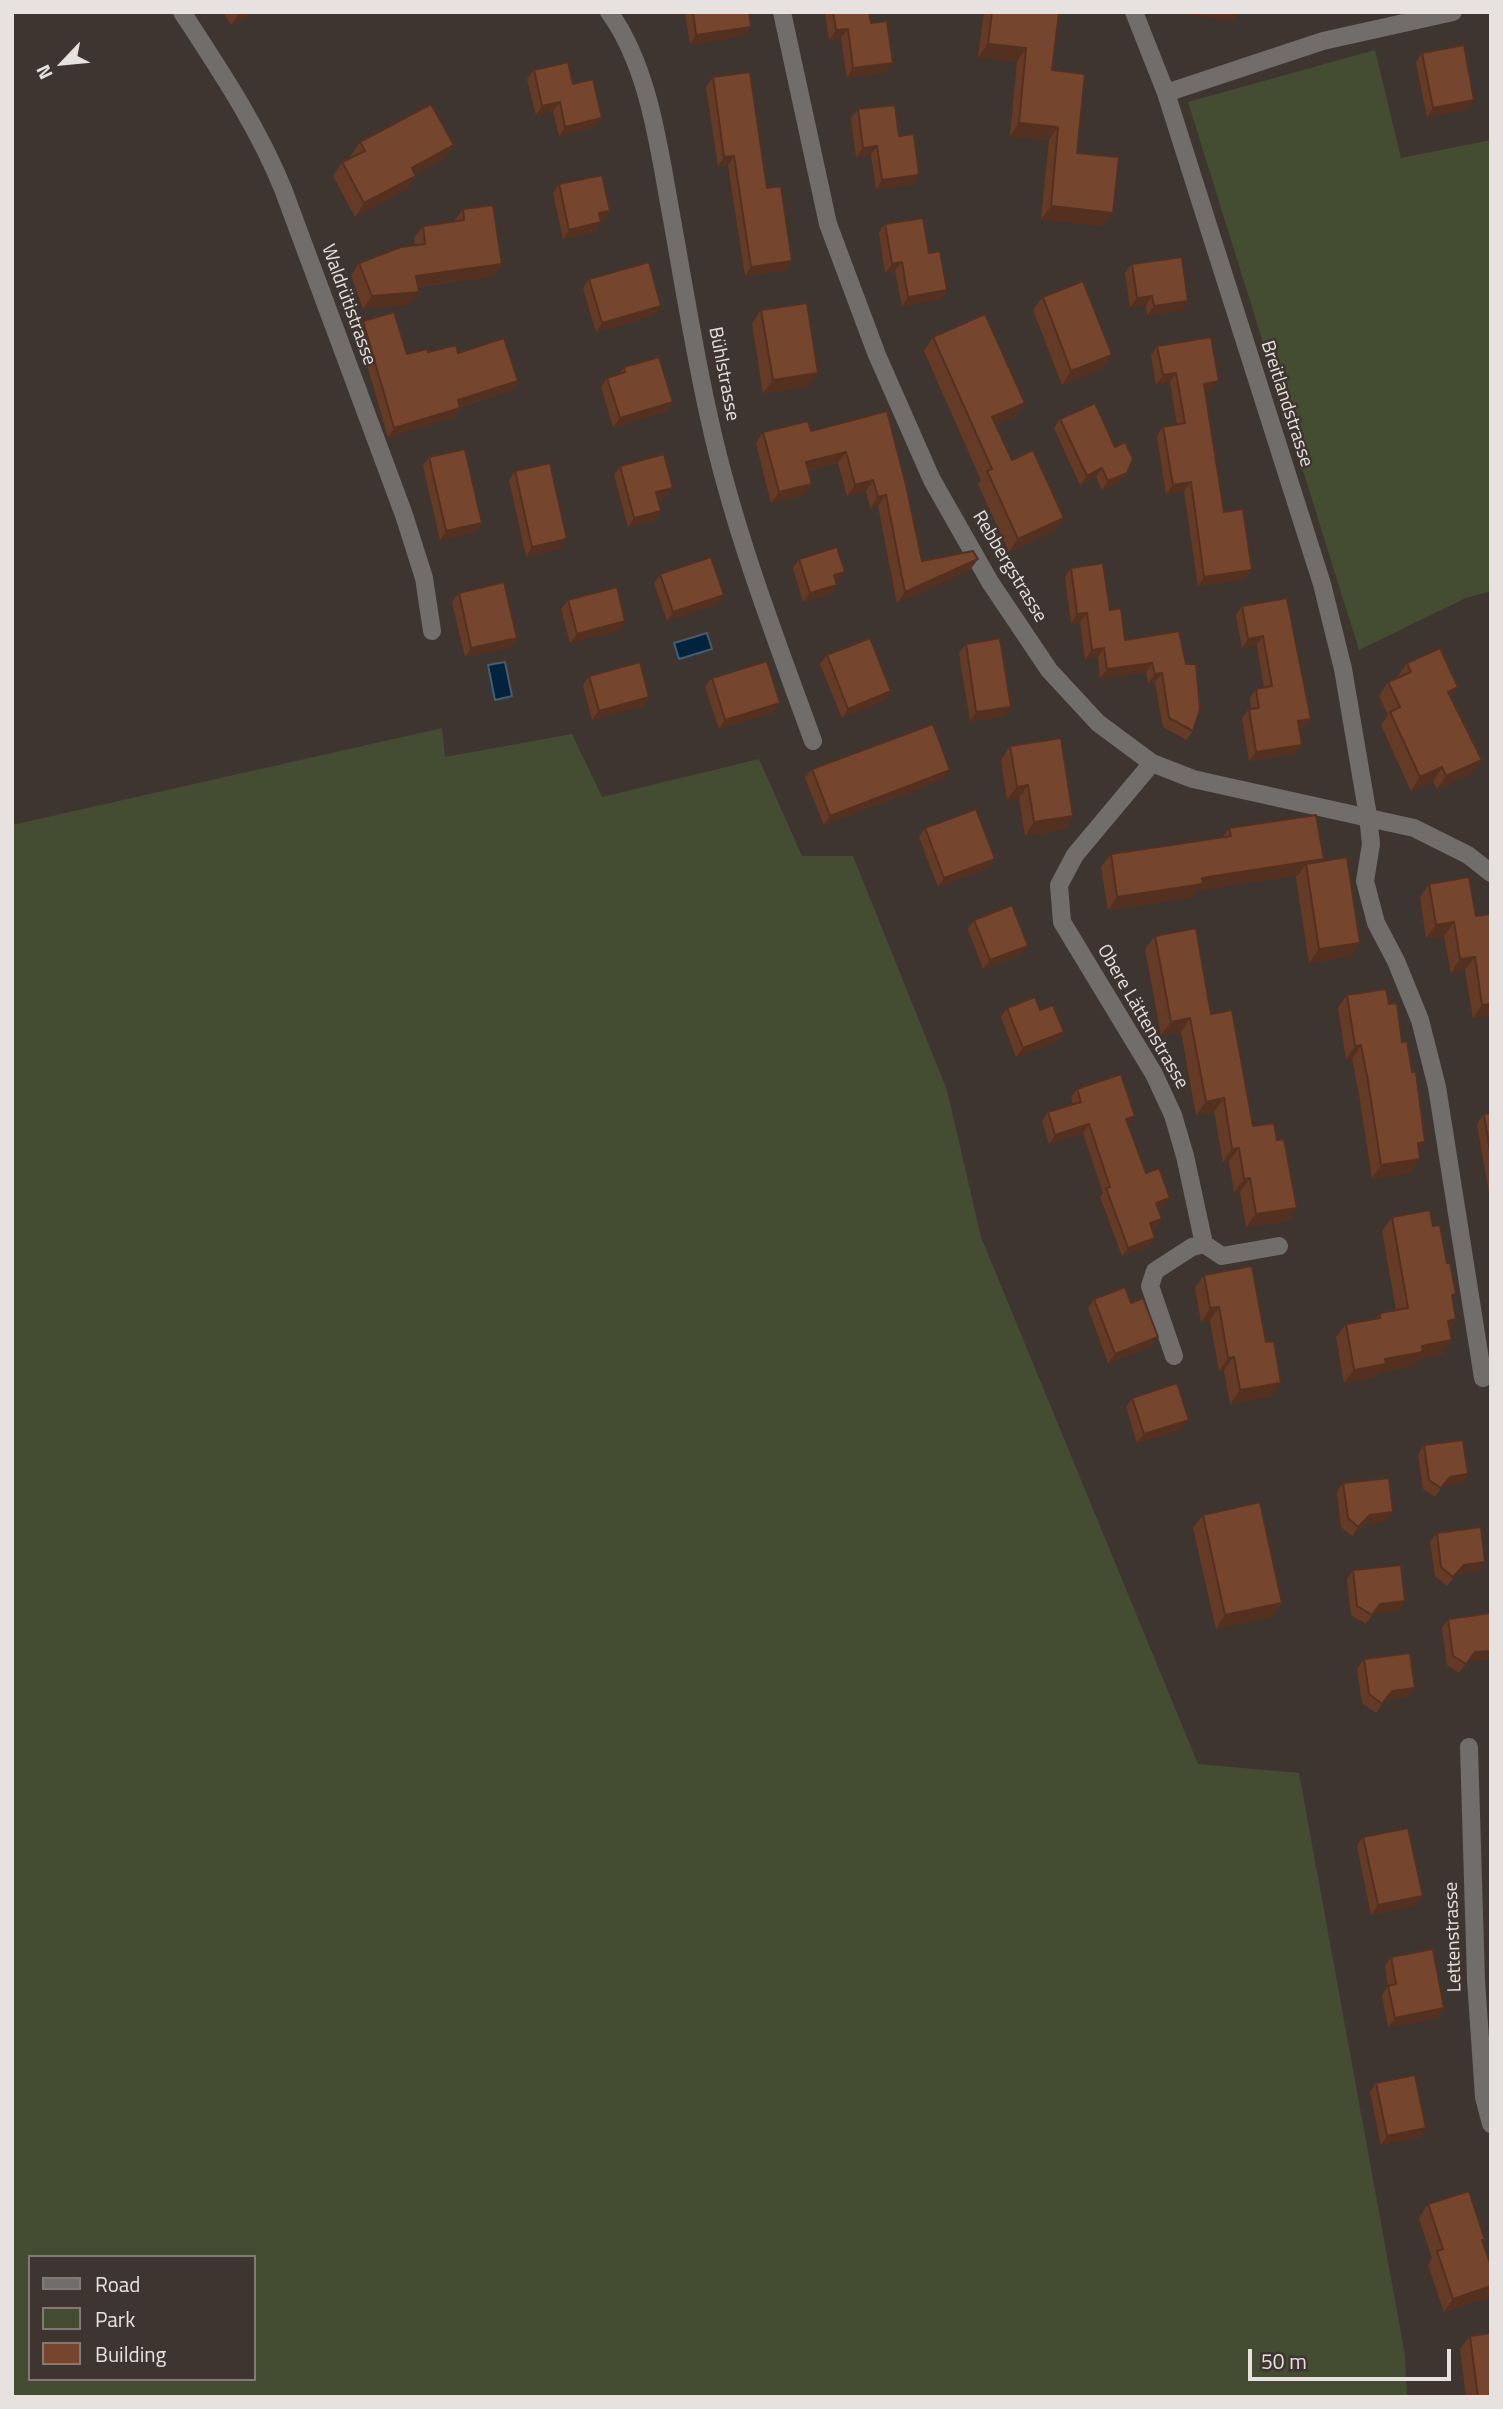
<!DOCTYPE html>
<meta charset="utf-8">
<style>
body{margin:0}
#map{position:relative;width:1503px;height:2409px;overflow:hidden;background:#3e3531;font-family:"Titillium Web",sans-serif}
canvas{display:block}
.frame{position:absolute;inset:0;border:14px solid #e7e2df;pointer-events:none}
.legend{position:absolute;left:28px;top:2255px;width:228px;height:126px;box-sizing:border-box;background:#3e3531;border:2px solid #827a77;margin:0;padding:9px 12px;list-style:none;font-size:21px;color:#e7e2df}
.legend li{display:flex;align-items:center;gap:14px;height:35px}
.legend b{width:35px;border:2px solid #827a77}
.north{position:absolute;left:28px;top:28px;width:70px;height:70px;-webkit-text-stroke:5px #3e3531;paint-order:stroke;rotate:244deg;font-size:19px;font-weight:700;line-height:28px;text-align:center;color:#e7e2df}
.north::after{content:'';display:block;margin:auto;width:24px;height:32px;background:#e7e2df;clip-path:polygon(50% 0,100% 100%,50% 72%,0 100%)}
.scale{position:absolute;left:1248px;top:2349px;width:203px;height:32px;box-sizing:border-box;border:4px solid #e7e2df;border-top:0;padding-left:9px;font-size:21px;line-height:24px;white-space:nowrap;color:#e7e2df;-webkit-text-stroke:5px #3e3531;paint-order:stroke}
</style>
<div id="map">
<canvas width="1503" height="2409"></canvas>
<div class="frame"></div>
<ul class="legend">
<li><b style="height:9px;background:#706d6a"></b>Road</li>
<li><b style="height:19px;background:#444d31"></b>Park</li>
<li><b style="height:19px;background:#76452e"></b>Building</li>
</ul>
<div class="north">N</div>
<div class="scale">50 m</div>
</div>
<script>
const c = document.querySelector('canvas').getContext('2d');
c.lineJoin = 'round';
function fillPath(path, color) {
  c.fillStyle = color;
  c.fill(path, 'evenodd');
}
function stroke(path, color, width, dash) {
  c.strokeStyle = color;
  c.lineWidth = width;
  c.lineCap = dash ? 'butt' : 'round';
  c.setLineDash(dash || []);
  c.stroke(path);
}
function write(font, color, halo, rows, align = 'center') {
  c.font = font + ' "Titillium Web",sans-serif';
  c.lineWidth = 5;
  c.setLineDash([]);
  c.textBaseline = 'middle';
  c.strokeStyle = halo;
  c.fillStyle = color;
  for (const [text, x, y, turn = 0] of rows) {
    c.save();
    c.translate(x, y);
    c.rotate((+turn || 0) * Math.PI / 180);
    c.textAlign = isNaN(turn) ? turn : align;
    if (halo) c.strokeText(text, 0, 0);
    c.fillText(text, 0, 0);
    c.restore();
  }
}
fillPath(new Path2D(`
 M1375,50l26,108 90,-18v451l-25,7 -107,52 -171,-548z
 M442,728l3,29 127,-23 30,63 157,-38 43,97h51l94,234 34,147 217,527 101,9 106,582 2,42h-1395v-1572zM30,2257h224v122h-224z`), '#444d31');
const water = new Path2D(`
 M707,633l5,16 -33,10 -5,-16z
 M505,662l7,34 -17,4 -7,-35z`);
fillPath(water, '#02233d');
stroke(water, '#475c6e', 2);
stroke(new Path2D(`
 M182,12c37,57 75,113 101,177l121,326 20,63 8,53
 M609,12c38,52 49,129 60,191 13,71 24,143 40,214 24,111 65,217 104,324
 M782,12l46,212 49,131 55,125 58,102 59,88 49,53 54,40 41,16 221,49 54,27 23,18
 M1134,12l32,81 156,491 21,85 25,147 3,28 -6,37 11,42 20,38 24,59 17,67 46,291
 M1166,93l157,-52 130,-29
 M1152,763l-77,92 -16,30 3,37 92,152 19,41 12,41 19,88 18,12 57,-10
 M1174,1356l-24,-70 5,-15 37,-24 12,-3
 M1469,1747l7,233 8,117 7,27`), '#706d6a', 18);
fillPath(new Path2D(`
 M223,12h31l-23,13z
 M685,12h64l-5,24 -54,8z
 M825,12h44l2,11 15,49 -39,6 -6,-40 -12,2z
 M984,12h75l-7,58 25,83 26,73 -62,-7 8,-79 -39,-4 7,-74 -39,-5z
 M1422,53l46,56 -41,8 -11,-55z
 M534,70l39,14 29,34 -7,9 -36,9 -6,-25 -17,4 -9,-36z
 M713,77l79,184 -6,9 -41,6 -17,-111 -10,1 -12,-79z
 M858,109l41,27 14,48 -37,5 -5,-34 -15,2 -5,-39z
 M360,142l85,16 -30,16 1,2 -9,13 -52,28 -22,-41 9,-14 10,-4 -1,-2z
 M559,184l51,27 -6,9h-3l-6,12 -32,7 -10,-46z
 M463,209l39,55 -9,12 -75,11 1,5 -9,12 -47,5 -12,-34 8,-12 56,-18 -1,-7 9,-12 31,-5z
 M885,224l62,66 -7,9 -38,7 -7,-35 -10,2 -6,-40z
 M1132,264l56,37 -6,9 -35,5 -1,-10 -16,2 -5,-34z
 M589,279l66,36 -59,17 -13,-44z
 M1043,297l69,58 -10,14 -40,16 -29,-75z
 M761,310l57,63 -9,13 -46,7 -11,-70z
 M363,321l44,33 21,-2 30,1 60,28 -6,9 -52,17v1l-6,9 -66,20 -31,-107z
 M933,337l92,66 -10,13 -19,9 16,35 52,58 -9,13 -46,21 -31,-68 3,-4 -57,-129z
 M1157,346l55,44 -7,1 19,121 28,58 -7,9 -47,7 -14,-95 -18,3 -9,-58 6,-9 14,-3 -7,-42 -14,3 -5,-30z
 M624,367l43,44 -54,16 -12,-40 6,-9 12,-4z
 M887,411l35,150 56,-2 -8,11 -73,33 -19,-97 -8,2 -4,-17 -19,5 -9,-33 -30,8 4,13 -8,11 -33,8 -15,-60 7,-11 48,-1z
 M1060,419l55,28 12,26 -7,9 -18,8 -6,-13 -16,8 -26,-57z
 M429,457l53,66 -7,9 -35,8 -17,-74z
 M620,466l46,31 -8,2 -3,21 -27,7 -14,-52z
 M515,471l46,77 -35,8 -17,-76z
 M799,559l39,22h-2l-5,13 -28,8 -10,-34z
 M1071,568l39,42 15,30 54,-9 14,100 -6,9 -24,-13 -8,-45 -7,1 -2,-11 -46,6 -2,-21 -13,2 -5,-37 -9,1 -6,-46z
 M660,574l58,30 -51,17 -13,-38z
 M459,593l58,45 -7,9 -45,10 -13,-55z
 M1287,598l17,130 -5,1 -3,25 -47,7 -7,-43 7,-9h2l-1,-11 6,-9 8,-1 -7,-43 -15,3 -6,-33 6,-9z
 M568,600l57,21 -6,9 -49,13 -9,-34z
 M966,644l45,63 -7,9 -34,5 -11,-68z
 M827,655l58,45 -43,18 -22,-54z
 M1407,663l44,35 21,75 -35,16 -4,-8 -22,10 -30,-66 7,-10 -9,-19 9,-14 10,-4 -1,-1z
 M589,676l60,21 -6,9 -51,14 -9,-35z
 M712,678l62,34 -55,17 -14,-42z
 M1010,746l63,70 -9,13 -39,7 -6,-38 -12,2 -6,-40z
 M812,769l132,10 -120,46 -19,-47z
 M925,828l70,31 -7,9 -50,19 -19,-50z
 M1229,828l95,31 -2,2 29,95 -42,7 -13,-86 2,-2 -100,15 -4,7 -86,13 -7,-43 10,-13 112,-17z
 M1429,884l47,32 15,4v95l-18,3 -8,-48 -14,3 -7,-37 -18,2 -6,-41z
 M974,920l47,35 -38,14 -15,-40z
 M1155,936l56,78 42,112 24,14 20,68 -9,13 -42,6 -6,-35h-6l-5,-31 -6,1 -9,-50 -18,3 -15,-83 -20,3 -16,-86z
 M1347,995l72,156 -8,22 -39,5 -13,-84 -7,-35h-6l-8,-51z
 M1007,1008l33,2 24,22 -6,9 -42,16 -15,-40z
 M1077,1089l52,36 17,48 18,33 -6,3 4,10 -6,8 -4,2 3,9 -6,8 -27,10 -22,-59 3,-4 -20,-60 -34,11 -7,-23 6,-9 25,-7 -2,-7z
 M1491,1113v91l-14,-80 7,-10z
 M1392,1217l41,9 20,73 3,20 -6,10 2,11 -10,14 -22,4 -6,8 -34,6 -4,5 -32,6 -8,-46 10,-13 30,-6 4,-5 16,-3 -14,-79z
 M1204,1275l62,67 6,54 -42,8 -6,-34 -5,1 -9,-51 -9,2 -6,-34z
 M1094,1299l37,4 27,34 -6,9 -44,17 -20,-55z
 M1132,1398l50,31 -45,14 -11,-36z
 M1424,1445l44,29 -6,9 -19,3 -8,11 -12,-8 -5,-35z
 M1343,1483l44,38 -23,3 -12,12 -11,-9 -4,-35z
 M1203,1515l79,88 -9,13 -57,13 -23,-101z
 M1437,1533l42,38 -22,3 -10,12 -12,-10 -5,-34z
 M1353,1570l52,31 -6,9 -25,3 -8,11 -15,-9 -4,-36z
 M1491,1613v46l-22,2 -10,12 -12,-8 -5,-37 6,-9z
 M1364,1659l45,38 -23,3 -10,13 -14,-10 -5,-34z
 M1363,1837l54,68 -46,10 -14,-69z
 M1391,1957l53,51 -6,10 -50,9 -6,-32 6,-9 -3,-20z
 M1376,2083l44,54 -39,8 -11,-53z
 M1428,2204l57,36 -2,2 5,56 -44,14 -16,-47 4,-7 -13,-40z
 M1470,2336l21,61h-25l-6,-48z`), '#653b28');
fillPath(new Path2D(`
 M240,12h14l-23,13z
 M1171,12h68l-6,9z
 M751,27l-7,9 -54,8 6,-9z
 M848,29l-7,9 -12,2 7,-10z
 M988,44l38,4 -9,14 -39,-5z
 M893,63l-7,9 -39,6 6,-10z
 M1474,100l-6,9 -41,8 6,-9z
 M560,102l-7,9 -17,4 6,-9z
 M602,118l-7,9 -36,9 6,-9z
 M1019,123l39,4 -9,13 -39,-4z
 M454,145l-9,13 -43,23 10,-13z
 M877,146l-6,9 -15,2 7,-9z
 M734,156l-6,9 -10,1 6,-9z
 M919,175l-6,9 -37,5 6,-9z
 M416,176l-9,13 -52,28 9,-14z
 M1051,206l62,7 -10,13 -62,-7z
 M610,211l-6,9 -11,2 6,-9z
 M601,222l-6,10 -32,7 6,-9z
 M792,261l-6,9 -41,6 6,-9z
 M902,262l-7,9 -10,2 7,-9z
 M502,264l-9,12 -86,12 9,-12z
 M947,290l-7,9 -38,7 6,-9z
 M419,292l-9,12 -47,5 9,-13z
 M1152,296l-6,9 -16,2 7,-9z
 M1188,301l-6,9 -35,5 7,-9z
 M661,306l-6,9 -59,17 6,-9z
 M1112,355l-10,14 -40,16 9,-14z
 M818,373l-9,13 -46,7 10,-13z
 M1176,373l-6,9 -14,3 7,-10z
 M518,381l-6,9 -60,19 6,-9z
 M1219,381l-7,9 -15,3 7,-9z
 M673,402l-6,9 -54,16 7,-9z
 M1025,403l-10,13 -32,15 9,-14z
 M460,408l-6,9 -66,20 6,-9z
 M846,452l-8,11 -40,10 8,-11z
 M1102,468l-6,9 -16,8 7,-9z
 M1127,473l-7,9 -18,8 6,-9z
 M873,480l-7,11 -19,5 8,-11z
 M1191,482l-7,9 -18,3 7,-9z
 M812,484l-8,11 -33,8 8,-11z
 M673,488l-7,9 -16,4 6,-9z
 M886,495l-8,11 -8,2 8,-11z
 M661,511l-6,9 -27,7 6,-9z
 M1064,518l-9,13 -46,21 9,-13z
 M482,523l-7,9 -35,8 6,-9z
 M567,539l-6,9 -35,8 6,-9z
 M978,559l-8,11 -73,33 8,-11z
 M1252,570l-7,9 -47,7 6,-9z
 M845,572l-7,9 -11,3 7,-9z
 M837,585l-6,9 -28,8 7,-9z
 M724,595l-6,9 -51,17 6,-9z
 M1087,613l-7,9 -9,1 6,-9z
 M625,621l-6,9 -49,13 7,-9z
 M1263,636l-6,9 -15,3 6,-9z
 M517,638l-7,9 -45,10 6,-9z
 M1104,648l-6,9 -13,2 7,-9z
 M1152,663l-6,9 -46,6 7,-9z
 M1162,673l-7,9 -7,1 7,-9z
 M1458,687l-10,14v-9z
 M891,691l-6,9 -43,18 6,-9z
 M649,697l-6,9 -51,14 7,-9z
 M780,703l-6,9 -55,17 6,-9z
 M1011,707l-7,9 -34,5 6,-9z
 M1311,719l-7,9 -12,2 6,-9z
 M1302,745l-6,9 -47,7 7,-9z
 M1482,760l-10,13 -35,16 9,-13z
 M1442,767l-9,14 -22,10 9,-14z
 M950,770l-6,9 -120,46 6,-9z
 M1028,785l-9,13 -12,2 10,-13z
 M1073,816l-9,13 -39,7 9,-14z
 M995,859l-7,9 -50,19 6,-9z
 M1324,859l-10,13 -8,-8 -8,11 -100,15 -4,7 -86,13 9,-13 85,-19z
 M1454,922l-10,14 -18,2 10,-13z
 M1360,943l-9,13 -42,7 10,-14z
 M1028,946l-7,9 -38,14 7,-9z
 M1475,957l-10,13 -14,3 9,-14z
 M1491,1004v11l-18,3 9,-13z
 M1190,1018l-9,14 -20,3 10,-13z
 M1064,1032l-6,9 -42,16 7,-9z
 M1361,1045l-9,14h-6l9,-13z
 M1224,1098l-10,14 -18,3 10,-13z
 M1135,1116l-6,9 -9,3 6,-9z
 M1089,1124l-6,9 -34,11 6,-9z
 M1425,1142l-9,13 2,-12z
 M1239,1148l-10,13 -6,1 9,-13z
 M1420,1159l-9,14 -39,5 9,-13z
 M1250,1178l-10,14h-6l10,-13z
 M1170,1198l-6,8 -14,6 6,-9z
 M1297,1208l-9,13 -42,6 10,-13z
 M1162,1219l-6,8 -13,5 7,-9z
 M1155,1238l-6,8 -27,10 6,-8z
 M1219,1307l-9,13 -9,2 9,-14z
 M1456,1319l-9,14 1,-12z
 M1158,1337l-6,9 -44,17 7,-9z
 M1452,1340l-10,14 -22,4 -6,8 -34,6 -4,5 -32,6 10,-13 68,-24z
 M1234,1357l-10,13 -5,1 9,-13z
 M1281,1383l-9,13 -42,8 10,-14z
 M1189,1420l-7,9 -45,14 7,-9z
 M1468,1474l-6,9 -19,3 -8,11 15,-20z
 M1393,1512l-6,9 -23,3 -12,12 6,-9 12,-12z
 M1485,1562l-6,9 -22,3 -10,12 17,-21z
 M1405,1601l-6,9 -25,3 -8,11 14,-20z
 M1282,1603l-9,13 -57,13 9,-14z
 M1491,1651v8l-22,2 -10,12 16,-21z
 M1415,1688l-6,9 -23,3 -10,13 16,-22z
 M1423,1896l-6,9 -46,10 7,-10z
 M1444,2008l-6,10 -50,9 7,-9z
 M1426,2128l-6,9 -39,8 6,-9z
 M1491,2286v7l-3,5 -44,14 9,-13z`), '#533020');
const building = new Path2D(`
 M693,12h56l2,15 -55,8z
 M833,12h36l2,11 16,-2 6,42 -40,5 -5,-39 -12,1z
 M992,12h67l-7,58 33,4 -8,79 42,4 -6,56 -62,-7 7,-79 -39,-4 7,-75 -38,-4z
 M1464,45l10,55 -41,8 -11,-55z
 M568,62l5,22 20,-5 9,39 -37,9 -5,-25 -18,4 -8,-36z
 M750,72l17,116 14,-2 11,75 -41,6 -17,-111 -10,1 -11,-80z
 M431,104l23,41 -42,23 4,8 -52,27 -22,-41 23,-11 -5,-9z
 M895,105l4,31 15,-2 5,41 -37,5 -5,-34 -14,2 -5,-39z
 M602,175l8,36 -11,2 2,9 -32,8 -10,-46z
 M493,205l9,59 -86,12 3,16 -47,4 -13,-33 42,-16 24,-3 -2,-18 41,-6 -1,-11z
 M923,218l6,35 11,-2 7,39 -39,7 -6,-35 -10,2 -7,-40z
 M1182,257l6,44 -34,5 -2,-10 -15,2 -5,-34z
 M649,262l12,44 -59,17 -13,-44z
 M1083,281l29,74 -41,16 -28,-74z
 M807,303l11,70 -45,7 -12,-70z
 M394,312l13,42 20,-5 1,3 28,-7 2,8 46,-15 14,43 -60,19 2,8 -66,20 -31,-107z
 M985,314l40,89 -33,14 20,43 21,-10 31,68 -46,21 -31,-68 5,-2 -59,-132z
 M1211,337l8,44 -15,3 20,128 19,-3 9,61 -48,7 -13,-95 -18,3 -10,-58 22,-4 -9,-50 -13,2 -6,-29z
 M659,357l14,45 -53,16 -13,-40 18,-6 -1,-5z
 M1095,403l20,44 10,-5 8,17 -6,14 -19,8 -6,-13 -15,8 -27,-57z
 M887,411l19,74 16,76 51,-10 5,8 -73,33 -19,-97 -8,2 -5,-17 -18,5 -9,-33 -40,10 6,22 -33,8 -16,-60 45,-11 3,10z
 M465,449l17,74 -36,8 -17,-74z
 M664,454l9,34 -17,4 5,19 -27,7 -14,-52z
 M550,463l17,76 -35,8 -17,-76z
 M837,547l8,25 -11,3 3,10 -27,8 -11,-34z
 M711,557l13,38 -51,17 -13,-38z
 M1103,563l7,47 11,-2 4,32 54,-9 7,33h10l4,45 -7,22 -24,-13 -7,-45 -7,1 -3,-11 -45,6 -3,-21 -12,2 -5,-37 -10,1 -6,-46z
 M504,582l13,56 -46,10 -12,-55z
 M617,587l8,34 -48,13 -9,-34z
 M1287,598l24,121 -13,2 4,24 -46,7 -7,-43 10,-1 -3,-19 16,-3 -9,-50 -15,3 -6,-33z
 M870,638l21,53 -43,18 -21,-54z
 M1000,638l11,69 -35,5 -10,-68z
 M1440,648l18,39 -10,5 34,68 -36,16 -4,-9 -22,10 -30,-65 10,-5 -12,-25 23,-10 -4,-9z
 M767,661l13,42 -55,17 -13,-42z
 M640,662l9,35 -50,14 -10,-35z
 M933,724l17,46 -120,46 -18,-47z
 M1061,738l12,78 -39,6 -6,-37 -11,2 -7,-41z
 M976,809l19,50 -51,19 -19,-50z
 M1316,815l8,44 -122,19 1,6 -86,13 -6,-43 120,-18 -2,-8z
 M1347,857l13,86 -41,6 -13,-85z
 M1469,877l7,39 14,-2 1,6v84l-9,1 -7,-48 -15,2 -6,-37 -18,3 -7,-41z
 M1012,905l16,41 -38,14 -16,-40z
 M1196,928l15,86 21,-4 21,116 21,-3 3,17 7,-1 13,69 -41,6 -6,-36 -6,1 -5,-31 -7,1 -8,-51 -18,4 -16,-84 -19,4 -16,-86z
 M1386,989l3,15 8,-1 5,39 5,-1 5,31h4l9,70 -7,1 2,16 -39,6 -13,-84 -7,-36 -6,1 -8,-51z
 M1035,997l5,13 13,-5 11,27 -41,16 -16,-40z
 M1121,1074l14,42 -9,3 20,54 13,-5 11,30 -14,5 6,16 -12,4 5,15 -27,10 -22,-60 4,-1 -21,-63 -34,11 -7,-23 33,-10 -4,-13z
 M1491,1113v44l-7,-43z
 M1430,1210l3,16 7,-1 7,38h3l6,31 -4,1 4,24 -8,2 4,19 -30,6 1,6 -38,7 1,5 -32,6 -8,-46 34,-6v-5l28,-5 -16,-91z
 M1252,1266l14,76 8,-1 7,42 -41,7 -6,-33 -6,1 -9,-51 -9,1 -6,-33z
 M1125,1287l6,16 12,-5 15,39 -43,17 -21,-55z
 M1177,1383l12,37 -45,14 -12,-36z
 M1463,1440l5,34 -18,3 -9,11 -12,-8 -5,-35z
 M1389,1478l4,34 -23,3 -12,12 -10,-9 -5,-35z
 M1260,1502l22,101 -57,12 -22,-100z
 M1481,1527l4,35 -21,3 -11,12 -12,-10 -4,-34z
 M1401,1565l4,36 -25,3 -8,11 -15,-9 -4,-36z
 M1491,1613v38l-16,1 -9,12 -13,-8 -5,-37z
 M1410,1653l5,35 -23,3 -10,13 -13,-10 -5,-35z
 M1408,1828l15,68 -45,9 -15,-68z
 M1433,1949l11,59 -49,10 -7,-32 8,-2 -5,-27z
 M1415,2075l11,53 -39,8 -11,-53z
 M1469,2191l16,49h-3l9,26v20l-38,13 -16,-48 6,-2 -15,-45z
 M1491,2333v64h-13l-8,-61z`);
fillPath(building, '#76452e');
stroke(building, '#533020', 2);
write('19px', '#e7e2df', '#3e3531', [
 ["Waldrütistrasse",348,305,70],
 ["Bühlstrasse",723,374,79],
 ["Breitlandstrasse",1286,404,72],
 ["Rebbergstrasse",1009,567,59],
 ["Obere Lättenstrasse",1142,1017,60],
 ["Lettenstrasse",1454,1937,-92]
]);
</script>
